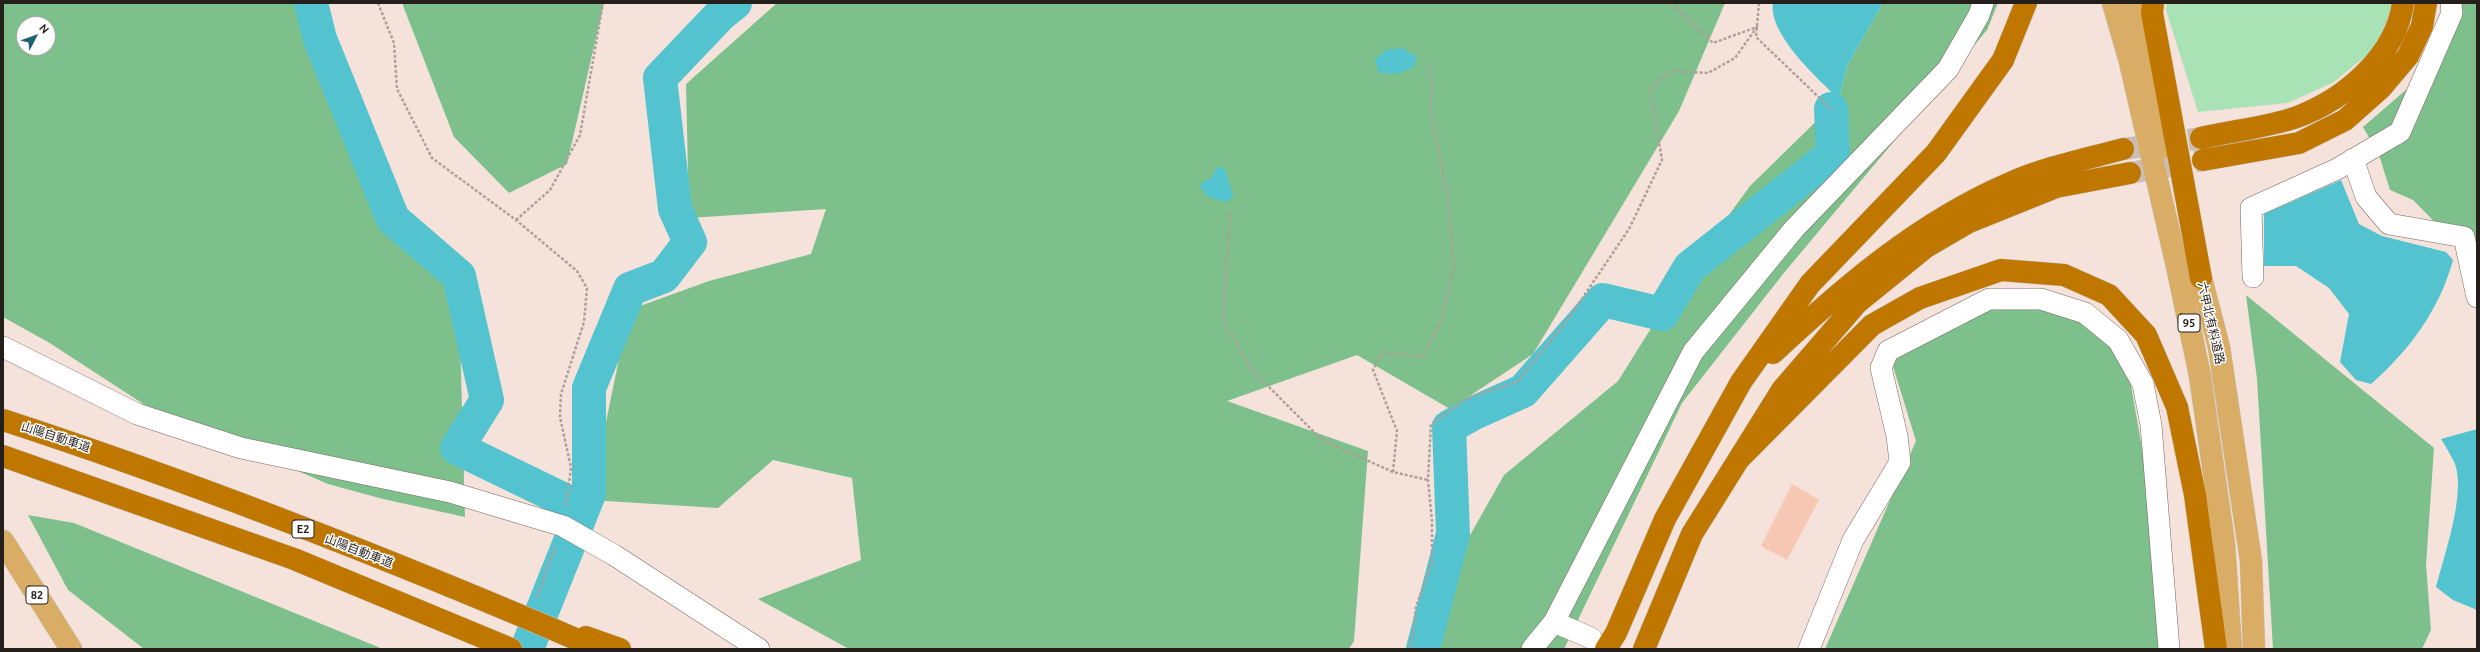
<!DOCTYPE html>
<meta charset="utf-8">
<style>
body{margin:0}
#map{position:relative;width:2480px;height:652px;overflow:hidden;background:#f5e3db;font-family:Ubuntu,sans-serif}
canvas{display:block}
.frame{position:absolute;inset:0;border:4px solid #251f1c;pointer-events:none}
.north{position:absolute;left:16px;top:16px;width:40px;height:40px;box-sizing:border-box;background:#fff;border:1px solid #a8a5a4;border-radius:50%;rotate:49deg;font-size:11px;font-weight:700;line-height:16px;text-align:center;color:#251f1c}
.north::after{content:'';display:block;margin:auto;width:14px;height:18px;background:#1d6373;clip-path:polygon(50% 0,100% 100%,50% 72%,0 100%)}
</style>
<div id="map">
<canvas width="2480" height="652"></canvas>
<div class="frame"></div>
<div class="north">N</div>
</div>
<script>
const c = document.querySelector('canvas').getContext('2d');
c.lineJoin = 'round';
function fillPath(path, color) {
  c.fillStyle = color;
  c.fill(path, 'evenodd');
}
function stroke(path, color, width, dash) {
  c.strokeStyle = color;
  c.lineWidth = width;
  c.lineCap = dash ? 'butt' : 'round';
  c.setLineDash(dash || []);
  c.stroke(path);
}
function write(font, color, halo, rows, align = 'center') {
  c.font = font + ' Ubuntu,"Noto Sans JP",sans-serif';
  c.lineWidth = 3;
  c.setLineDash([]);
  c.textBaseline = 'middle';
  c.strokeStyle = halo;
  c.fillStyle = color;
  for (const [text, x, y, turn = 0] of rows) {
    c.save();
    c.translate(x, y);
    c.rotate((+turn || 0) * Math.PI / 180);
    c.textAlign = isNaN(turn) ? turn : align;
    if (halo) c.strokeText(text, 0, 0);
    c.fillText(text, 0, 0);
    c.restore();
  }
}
fillPath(new Path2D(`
 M2167,3h228v6l-21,40 -40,33 -46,21 -90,9 -32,-102z`), '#a9e3b5');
fillPath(new Path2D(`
 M3,3h296l84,182 75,77 7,255 -82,-18 -55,-15 -183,-79 -97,-63 -45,-25zM24,24h24v24h-24z
 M402,3h202l-37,161 -58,29 -55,-56z
 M777,3h948l-46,108 -146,243 -83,55 -93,-54 -130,46 141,50 -14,190 -5,8h-500l-91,-50 103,-39 -9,-82 -79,-18 -55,48 -128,-8 39,-190 80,-29 102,-27 15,-45 -137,9 -3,-134z
 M1883,3h115l-11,27 -204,244 -101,129 -118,246h-152l17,-41 75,-133 114,-94 62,-99 70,-96 89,-87 8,-33z
 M2450,3h27v262l-64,-65 -23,-10 -11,-35 -16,-28 44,-38z
 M2246,295l188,153 -8,117 5,65 -9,19h-149l-16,-270z
 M2011,298l81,20 36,50 49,281h-352l91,-208 -24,-78 64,-54z
 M28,515l46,8 309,126h-239l-76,-59z`), '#7dc08c');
fillPath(new Path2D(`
 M1773,3h110l-36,63 -8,33c-21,-20 -71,-65 -66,-96z
 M1402,48l15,9 -3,10 -16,7 -19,-1 -4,-13 11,-10z
 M1217,167l8,2 8,26 -5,7c-13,-2 -24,-4 -28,-18l12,-7z
 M2341,180l18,44 23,12 64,16 7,8c-13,49 -44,91 -82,124l-15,-4 -16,-18 9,-48 -20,-26 -33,-22h-32v-52z
 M2477,429v181l-24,-10 -17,-13c8,-31 30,-93 19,-123 -4,-9 -9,-17 -14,-25z`), '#53c3cf');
stroke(new Path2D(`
 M311,3l9,36 73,180 66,57 28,124 -30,48 126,61
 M527,649l62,-155v-106l41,-99 34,-13 26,-34 -15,-33 -15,-131 60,-63 15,-12
 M1423,649l30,-115 -4,-107 25,-14 49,-22 80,-91 59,14 28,-47 143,-113 -2,-45`), '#53c3cf', 34);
fillPath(new Path2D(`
 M1792,484l27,16 -32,60 -26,-14z`), '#f6c7b2');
stroke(new Path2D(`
 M2123,149l78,-11
 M2130,173l73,-13`), '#cbbcb5', 22, [22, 11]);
const minor = new Path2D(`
 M2353,159l13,38 23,27 75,13 13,60
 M2253,277l-2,-69 86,-39 63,-37 52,-119 -1,-10
 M3,347l134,67 104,34 209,44 113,34 51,29 145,94
 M1554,622l37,16
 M1532,649l22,-27 139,-270 101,-123 154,-160 31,-54 4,-12
 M1809,649l44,-109 47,-78 -3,-26 -16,-68 7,-17 101,-52h52l44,14 33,27 25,44 8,41 18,224`);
const major = new Path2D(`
 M2113,3l17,59 48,209 22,105 24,167 7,106
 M2133,3l34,144
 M2196,259l23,88 32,214 3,88
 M3,541l68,108`);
const highway = new Path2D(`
 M2153,3l-1,10 49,265
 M2201,138c30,-7 68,-11 96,-21 48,-18 99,-61 106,-114
 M2203,160l96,-17 46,-23 36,-32 27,-32 14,-30 4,-23
 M1773,353c72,-67 146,-131 237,-170 36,-16 76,-24 113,-34
 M3,420c202,66 401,145 596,229
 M3,456l291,103 217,90
 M1740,458l132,-133 48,-27 81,-28 63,5 45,20 37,40 31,72 18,88 21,154
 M586,637l34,12
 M1606,649l10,-16 49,-114 76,-137 69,-98 126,-131 67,-93 23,-57
 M1644,649l48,-115 90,-144 75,-87 69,-56 43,-25 87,-35 74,-14`);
stroke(minor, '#76665f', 22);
stroke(major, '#cbc9c9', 23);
stroke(highway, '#cbc9c9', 23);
stroke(new Path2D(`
 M378,3l16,40 3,46 35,69 84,62 61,51 10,17 -3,34 -23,72 -1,23 11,51 -5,39
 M1759,3l-3,34 75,72
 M1230,212l-7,108 28,49 71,71 71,32 35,8
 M516,220l34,-30 30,-55 23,-132
 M1393,472l4,-41 -24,-61 9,-18 40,5 19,-36 13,-55 -6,-68 -18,-90 2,-21 -3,-24
 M537,597l19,-52
 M1411,649l5,-42 16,-45v-41l-4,-41 3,-56 37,-26 49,-16 52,-64 60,-89 33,-69 -12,-72 21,-17 37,2 27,-15 22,-31 -44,16 -42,-40`), '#ad9f99', 2.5, [3, 2]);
stroke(minor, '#fff', 21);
stroke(major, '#d9ad66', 22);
stroke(highway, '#bf7700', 22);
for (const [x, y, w] of [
 [2189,323,22],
 [303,529,22],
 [37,595,22]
]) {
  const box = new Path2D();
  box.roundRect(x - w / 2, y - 9, w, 18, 3);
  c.fillStyle = '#fff';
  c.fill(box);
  stroke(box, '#251f1c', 1);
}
write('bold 11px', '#251f1c', null, [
 ["95",2189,323],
 ["E2",303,529],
 ["82",37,595]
]);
write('12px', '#251f1c', '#fff', [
 ["六甲北有料道路",2211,323,77],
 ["山陽自動車道",56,437,18],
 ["山陽自動車道",359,551,21]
]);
</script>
